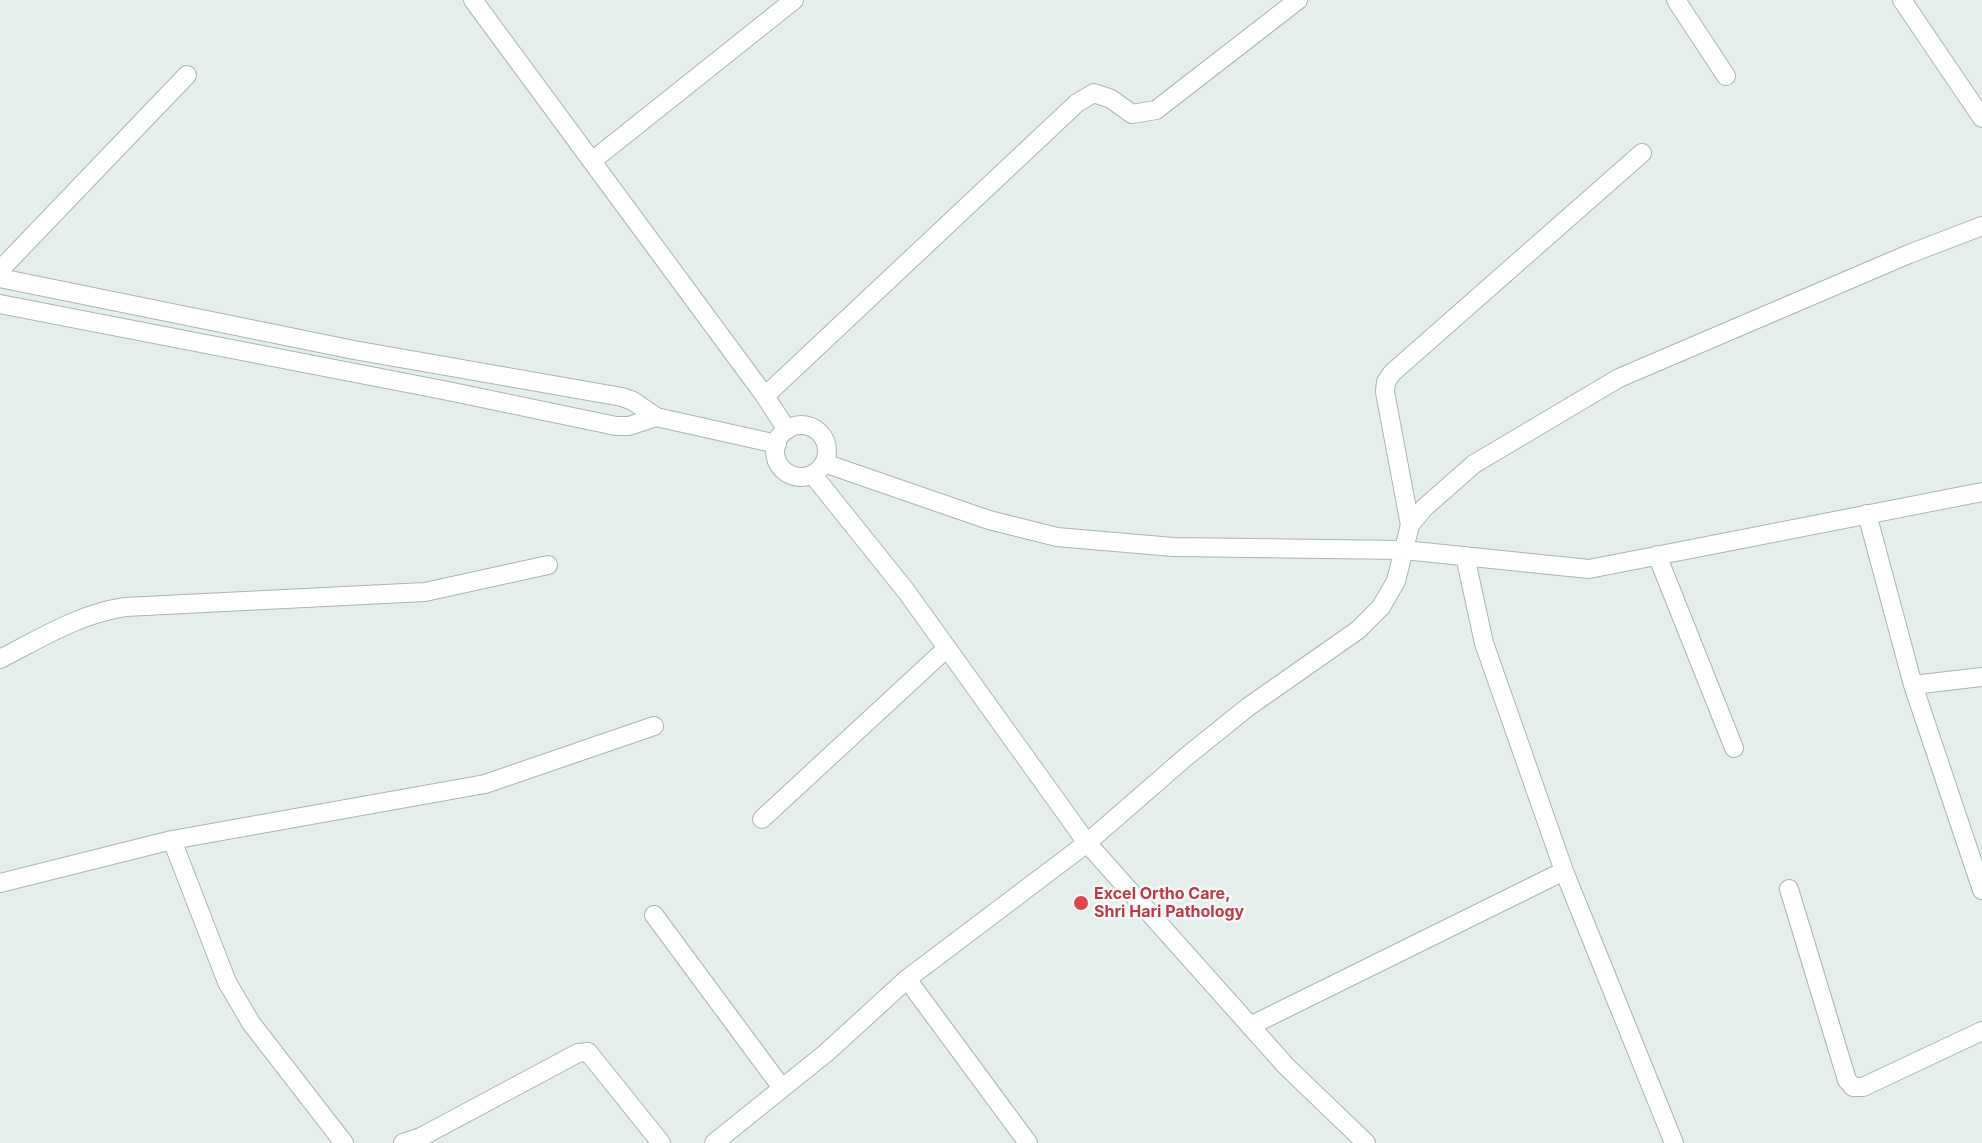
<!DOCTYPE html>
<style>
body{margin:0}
canvas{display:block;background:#e5eeea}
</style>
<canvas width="1982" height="1143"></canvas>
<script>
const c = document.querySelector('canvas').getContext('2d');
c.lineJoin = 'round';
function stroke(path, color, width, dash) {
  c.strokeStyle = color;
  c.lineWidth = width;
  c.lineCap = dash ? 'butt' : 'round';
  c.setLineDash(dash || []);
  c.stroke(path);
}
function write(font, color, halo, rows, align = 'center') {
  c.font = font + ' Inter,sans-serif';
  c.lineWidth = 5;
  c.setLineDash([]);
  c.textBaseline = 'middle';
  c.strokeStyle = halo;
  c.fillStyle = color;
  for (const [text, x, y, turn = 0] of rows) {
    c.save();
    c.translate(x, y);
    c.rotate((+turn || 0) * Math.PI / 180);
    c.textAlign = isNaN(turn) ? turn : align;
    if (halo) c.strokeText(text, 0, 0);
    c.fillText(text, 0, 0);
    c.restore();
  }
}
const minor = new Path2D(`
 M473,0l292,396 22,34
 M1676,0l50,76
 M1902,0l80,118
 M592,161l202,-161
 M0,270l187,-195
 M0,278l354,72 268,47 11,4 23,16 121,27
 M0,304l448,87 168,35h13l27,-9
 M765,396l312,-293 17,-10 17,6 21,15 24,-4 142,-110
 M775 451a26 26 0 1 1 52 0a26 26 0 1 1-52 0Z
 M824,463l165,57 68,17 116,10 231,3 185,19 393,-77
 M813,475l93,116 181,252 199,223 80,77
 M1867,514l46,171 69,205
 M1410,525l-25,-133 1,-10 6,-9 250,-220
 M1657,555l77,193
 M1465,556l19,87 80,228 110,272
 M0,659c41,-21 79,-45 125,-52l300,-15 123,-27
 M1913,685l69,-8
 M762,819l185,-171
 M172,840l55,142 24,41 93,120
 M0,883l172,-43 313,-56 169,-58
 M1789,889l58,191 6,7h10l119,-56
 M654,915l128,173
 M907,979l121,164
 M1250,1026l314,-155
 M403,1143l18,-6 157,-84 10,-1 73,91
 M714,1143l112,-90 81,-74 180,-136 100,-87 61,-49 110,-77 23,-23 15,-26 14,-56 14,-17 50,-44 145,-86 290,-124 73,-28`);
stroke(minor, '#a7b7b1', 20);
stroke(minor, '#fff', 18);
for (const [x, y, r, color] of [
 [1081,903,8,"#e0444e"]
]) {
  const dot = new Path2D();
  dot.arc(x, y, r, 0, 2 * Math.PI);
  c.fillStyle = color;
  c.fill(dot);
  stroke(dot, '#f6faf8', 2);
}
write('bold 16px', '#be3a42', '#f6faf8', [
 ["Excel Ortho Care,",1094,894],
 ["Shri Hari Pathology",1094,912]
], 'left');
</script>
